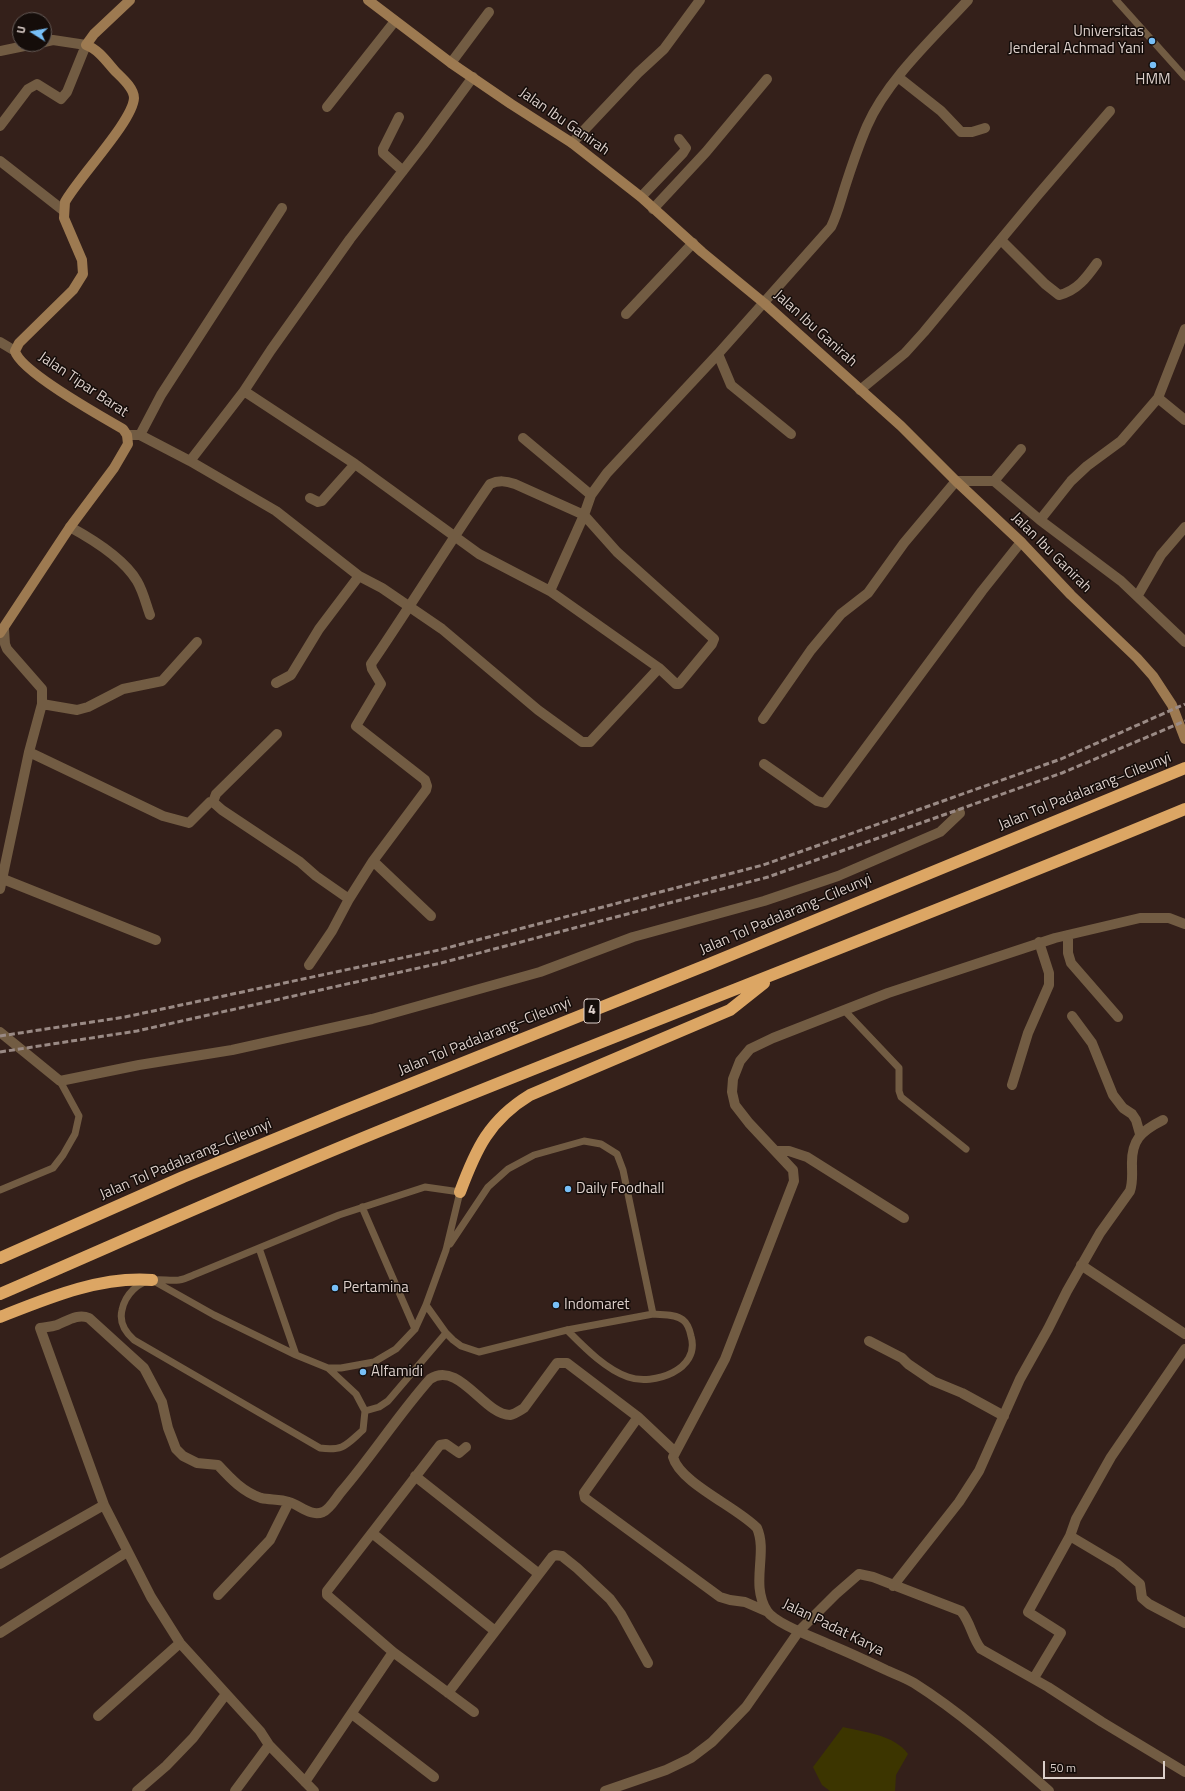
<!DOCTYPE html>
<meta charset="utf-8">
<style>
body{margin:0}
#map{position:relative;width:1185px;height:1791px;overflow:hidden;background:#34201a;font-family:"Titillium Web",sans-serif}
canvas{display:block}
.north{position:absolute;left:12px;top:12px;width:40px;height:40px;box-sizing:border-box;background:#150d0a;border:1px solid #655b57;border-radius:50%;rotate:281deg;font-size:11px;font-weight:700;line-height:16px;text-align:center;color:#dccfca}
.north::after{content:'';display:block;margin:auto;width:14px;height:18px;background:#77bff7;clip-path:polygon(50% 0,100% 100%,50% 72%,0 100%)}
.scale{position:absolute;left:1043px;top:1761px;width:122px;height:18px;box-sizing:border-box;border:2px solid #dccfca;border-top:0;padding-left:5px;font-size:12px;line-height:14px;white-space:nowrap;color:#dccfca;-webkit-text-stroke:3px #150d0a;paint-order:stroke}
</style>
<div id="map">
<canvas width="1185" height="1791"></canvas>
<div class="north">U</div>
<div class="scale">50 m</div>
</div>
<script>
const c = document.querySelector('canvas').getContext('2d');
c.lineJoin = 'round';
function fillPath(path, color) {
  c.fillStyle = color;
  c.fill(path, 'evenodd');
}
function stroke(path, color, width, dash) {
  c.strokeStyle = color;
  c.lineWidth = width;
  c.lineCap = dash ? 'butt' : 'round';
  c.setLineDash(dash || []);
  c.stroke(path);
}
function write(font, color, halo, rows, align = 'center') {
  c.font = font + ' "Titillium Web",sans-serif';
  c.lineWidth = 3;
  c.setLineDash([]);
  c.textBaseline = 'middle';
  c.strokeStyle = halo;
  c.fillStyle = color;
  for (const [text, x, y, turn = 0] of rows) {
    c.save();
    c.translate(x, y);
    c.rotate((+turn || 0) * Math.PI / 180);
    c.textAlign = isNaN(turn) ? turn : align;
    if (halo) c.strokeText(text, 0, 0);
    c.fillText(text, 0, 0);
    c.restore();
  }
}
fillPath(new Path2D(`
 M843,1727c21,5 52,8 65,27l-12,21 -1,16h-65l-8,-6 -9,-18z`), '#3c3500');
stroke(new Path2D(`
 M1116,0l69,77
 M845,1011l54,57v23l2,6 65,52
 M0,1190l53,-22 10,-13 12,-21 4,-18 -19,-35
 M362,1207l53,122
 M259,1248l37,107
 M152,1280l62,35 82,40 32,13h13l33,-6 22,-13 19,-20 11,-24 20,-55 14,-58 -35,-5 -86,28 -143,59c-5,2 -11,5 -17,6 -9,1 -17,-1 -25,0 -16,1 -29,15 -32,30 -3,12 3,22 12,30l186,108c24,3 26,-3 43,-18l2,-19 -9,-17 -28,-26
 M426,1305l20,28 7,7 8,6 18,6 88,-22 86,-16 -30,-144 -6,-16 -16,-10 -17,-3 -50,14 -26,14 -20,18 -38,57
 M567,1330c17,17 38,39 61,47 25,9 73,-7 63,-41 -1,-5 -4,-13 -8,-16 -7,-6 -21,-5 -30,-6
 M365,1411l14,-4 9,-6 58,-68`), '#725c43', 7);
stroke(new Path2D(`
 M0,51l34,-7
 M451,63l38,-51
 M898,77l43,34 20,21h11l13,-4
 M327,107l68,-86
 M399,117l-16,32v4l20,18
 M0,126l28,-37 9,-5 24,15 6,-7 19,-47 -33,-5 -9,2
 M572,143l66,-70 26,-24 36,-49
 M0,161l64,50
 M641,197l42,-44 3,-5 -7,-9
 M653,209l53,-57 61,-73
 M1001,240l44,44 14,11c18,-4 28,-18 38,-32
 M626,314l67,-71
 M0,342l15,9
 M718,354l13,31 60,49
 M860,390l45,-37 19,-21 113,-136 73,-85
 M244,391l111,73 124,90 71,37
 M1158,398l27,-69
 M127,435h13l21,-40 121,-187
 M140,435l50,26 86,50 83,65 23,12 60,41 96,81 44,32h8l69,-74
 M523,438l68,57
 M190,461l54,-70 27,-41 79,-111 73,-94 50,-68
 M994,481l46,39 81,61 64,61
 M310,498l8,4 4,-1 33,-37
 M584,515l33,37 97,87 -2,5 -33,40h-3l-17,-16 -109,-77z
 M1040,520l31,-39 16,-15 34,-25 37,-43 27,22
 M70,527c22,12 54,32 67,54 6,10 9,23 13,34
 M1138,595l23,-40 24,-28
 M276,683l15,-8 28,-46 40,-53
 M42,704l35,6 11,-3 35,-18 39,-8 35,-39
 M763,719l48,-69 30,-36 27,-21 36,-50 52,-62h38l27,-32
 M277,734l-61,60 -3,8 9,8 78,52 16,14 33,23
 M29,752l134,64 26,7 21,-21h3
 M764,764l53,37 8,2 157,-212 39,-49
 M373,861l58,55
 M3,879l153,61
 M0,889l29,-137 13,-48v-15l-35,-40 -2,-5 -1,-15
 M1068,935v18l3,10 47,54
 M309,965l23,-34 17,-32 24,-38 53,-71 1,-4 -2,-6 -69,-54 25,-42 -9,-15 -1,-5c41,-60 78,-121 119,-180 9,-4 16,-3 25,0l69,31 7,-20 16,-22 111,-119 113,-127c6,-12 9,-24 13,-37 7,-22 14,-43 23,-64 20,-46 67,-89 101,-126
 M1072,1016l20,27 21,52 10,13 9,6 4,6 4,14
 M0,1032l60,49 79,-16 93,-15 140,-31 168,-47 93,-35 131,-36 74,-25 102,-44 20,-19
 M1012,1085l16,-52 21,-48v-12l-10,-31
 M776,1151h13l18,6 97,61
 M1081,1265l104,69
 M869,1341l33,17 6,6 25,17 29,12 42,23
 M638,1417l-54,76 1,5 135,99 10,3 15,2 23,10
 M466,1447l-7,6 -13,-9 -6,1 -113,146v4l66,57 81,60
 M415,1476l124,98
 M372,1533l123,98
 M1070,1536l47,28 23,20 2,14 7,6 36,19
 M0,1564l104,-59
 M893,1586l66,-84 20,-31 41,-92 28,-50 19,-38 33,-58 30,-42c3,-9 2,-16 2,-25 -1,-26 9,-35 31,-46
 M218,1595l52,-55 19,-38
 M0,1633l127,-81
 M1034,1678l27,-45 -33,-21 42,-76 6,-17 35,-62 74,-108
 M448,1693l104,-136 3,-2 7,1 15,12 33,31 11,15 27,49
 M352,1714l82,63
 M98,1716l82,-73
 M305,1782l88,-130
 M137,1791l29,-25 27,-28 33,-44
 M235,1791l34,-46
 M314,1791l-45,-46 -9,-14 -80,-88 -29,-46 -47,-92 -64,-177c6,-1 11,-1 17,-3 10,-4 21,-12 32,-7l55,50 18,34 6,26 8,21 7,7 14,7 21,2c13,14 25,27 43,33 9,2 19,1 28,4 11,3 21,15 34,10 7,-3 13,-14 18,-20 31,-36 57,-77 89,-113 29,-19 54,36 80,36 5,-1 9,-4 14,-7l33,-45h10l71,54 36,34
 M605,1791l61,-21 25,-12 21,-16 34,-35 53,-76 37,-37 23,-20 14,3 88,34c10,12 11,27 20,38l67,38 54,35 83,50
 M1049,1791c-43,-38 -86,-77 -135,-108 -8,-5 -19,-9 -28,-13 -19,-9 -38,-18 -58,-26 -15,-7 -52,-20 -61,-33 -17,-27 1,-58 -10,-83 -20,-21 -77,-45 -84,-71l52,-98 69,-178 -1,-11 -44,-47 -14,-18 -3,-13 1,-13 7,-18 10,-12 23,-11 115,-45 167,-55 85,-20h29l16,6`), '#725c43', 10);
stroke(new Path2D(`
 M368,0l83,63 60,41 61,39 69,54 61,55 62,51 137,123 55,55 65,61 50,53 66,63 16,18 19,29 13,34
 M0,633l70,-106 44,-59 14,-24 -1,-9 -4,-6c-21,-12 -103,-58 -108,-78l4,-8 54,-53 10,-16 -1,-14 -18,-42 1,-16c13,-24 68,-81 69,-104 0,-10 -12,-20 -19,-27 -8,-9 -17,-22 -29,-26l8,-11 36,-34`), '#9d7a51', 10);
stroke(new Path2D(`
 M460,1192c16,-43 29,-72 70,-97l200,-85 34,-27
 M0,1258l183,-81 160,-66 366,-147 476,-196
 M0,1294c134,-58 267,-118 402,-172 261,-106 523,-205 783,-313
 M0,1317c48,-19 100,-41 152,-37`), '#dca664', 12);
stroke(new Path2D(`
 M0,1036l125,-19 314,-67 324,-85 298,-106 124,-55
 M0,1052l137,-21 304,-68 327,-86 294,-104 123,-52`), '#9a8a85', 3, [6, 3]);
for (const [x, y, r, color] of [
 [1152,41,4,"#77bff7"],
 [1153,65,4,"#77bff7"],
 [568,1189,4,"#77bff7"],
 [335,1288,4,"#77bff7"],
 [556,1305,4,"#77bff7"],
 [363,1372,4,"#77bff7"]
]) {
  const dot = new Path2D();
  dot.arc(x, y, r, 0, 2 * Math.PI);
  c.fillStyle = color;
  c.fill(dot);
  stroke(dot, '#150d0a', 1.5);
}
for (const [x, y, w] of [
 [592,1011,16]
]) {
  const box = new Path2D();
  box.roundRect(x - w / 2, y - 12, w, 24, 3);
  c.fillStyle = '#150d0a';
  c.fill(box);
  stroke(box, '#dccfca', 1);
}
write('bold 14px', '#dccfca', null, [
 ["4",592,1011]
]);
write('15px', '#dccfca', '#150d0a', [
 ["Universitas",1144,32,"right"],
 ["Jenderal Achmad Yani",1144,49,"right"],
 ["HMM",1153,80,"center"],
 ["Daily Foodhall",576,1189],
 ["Pertamina",343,1288],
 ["Indomaret",564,1305],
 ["Alfamidi",371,1372]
], 'left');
write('15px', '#dccfca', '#150d0a', [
 ["Jalan Ibu Ganirah",564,122,35],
 ["Jalan Ibu Ganirah",815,329,42],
 ["Jalan Tipar Barat",83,385,34],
 ["Jalan Ibu Ganirah",1051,553,45],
 ["Jalan Tol Padalarang–Cileunyi",1085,792,-22],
 ["Jalan Tol Padalarang–Cileunyi",786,915,-23],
 ["Jalan Tol Padalarang–Cileunyi",485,1037,-22],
 ["Jalan Tol Padalarang–Cileunyi",186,1160,-23],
 ["Jalan Padat Karya",833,1628,26]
]);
</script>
